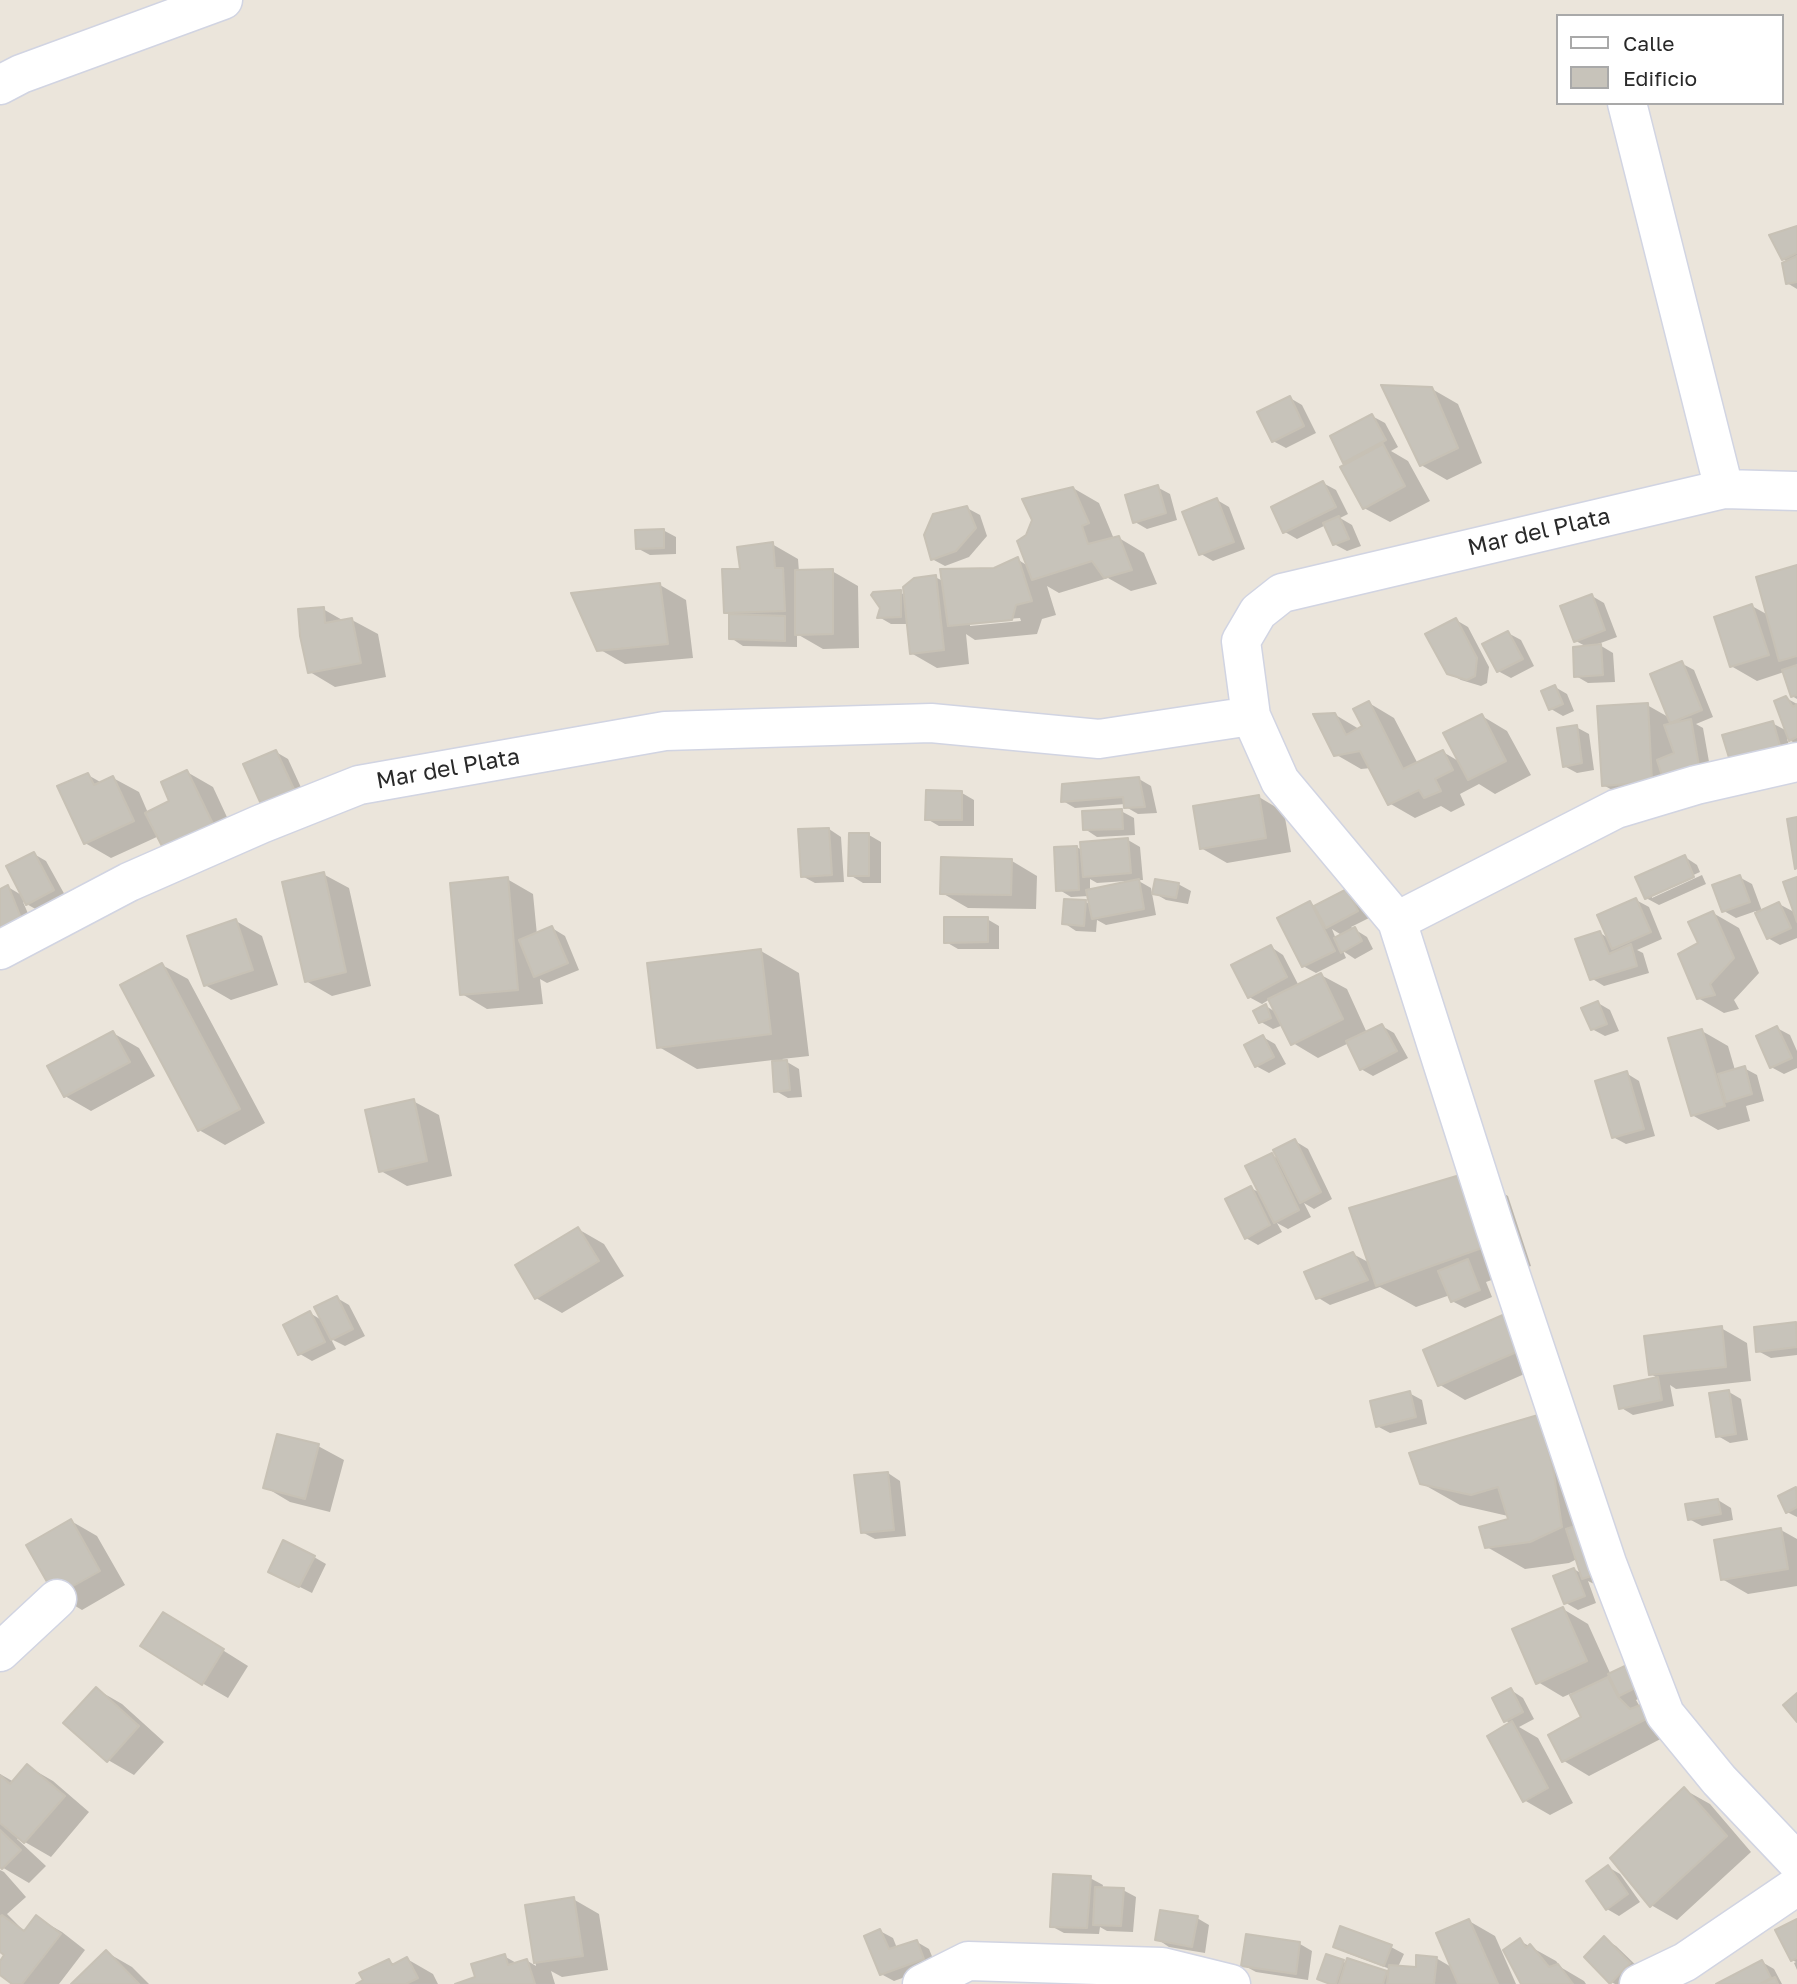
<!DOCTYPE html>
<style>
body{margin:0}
#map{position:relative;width:1797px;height:1984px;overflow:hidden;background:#ebe5db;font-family:"Golos Text",sans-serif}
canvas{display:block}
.legend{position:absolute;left:1556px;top:14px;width:228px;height:91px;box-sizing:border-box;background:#fff;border:2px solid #a9a9a9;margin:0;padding:9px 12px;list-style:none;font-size:21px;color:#292929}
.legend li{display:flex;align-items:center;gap:14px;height:35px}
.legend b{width:35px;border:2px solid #a9a9a9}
</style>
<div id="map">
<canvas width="1797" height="1984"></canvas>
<ul class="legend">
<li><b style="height:9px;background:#fff"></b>Calle</li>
<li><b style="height:19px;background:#c7c3ba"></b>Edificio</li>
</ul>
</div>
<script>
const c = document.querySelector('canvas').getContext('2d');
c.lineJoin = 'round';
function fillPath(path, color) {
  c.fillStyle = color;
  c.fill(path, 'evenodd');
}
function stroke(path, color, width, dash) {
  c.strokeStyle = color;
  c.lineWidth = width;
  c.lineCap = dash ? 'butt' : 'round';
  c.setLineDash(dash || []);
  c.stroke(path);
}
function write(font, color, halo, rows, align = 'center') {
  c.font = font + ' "Golos Text",sans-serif';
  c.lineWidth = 5;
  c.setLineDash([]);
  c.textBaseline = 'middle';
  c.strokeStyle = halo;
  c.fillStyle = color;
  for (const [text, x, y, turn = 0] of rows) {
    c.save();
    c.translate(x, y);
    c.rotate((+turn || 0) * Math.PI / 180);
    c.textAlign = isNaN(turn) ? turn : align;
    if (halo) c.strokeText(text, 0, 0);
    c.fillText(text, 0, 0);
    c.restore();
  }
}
fillPath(new Path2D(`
 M1797,228v61l-10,-6 1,-21 -5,-3z
 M1432,389l26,15 24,59 -35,17 -26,-15z
 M1290,398l12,7 14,28 -30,15 -13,-7z
 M1372,416l13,7 13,24 -7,4 17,10 22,40 -40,21 -26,-14 -15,-44 -4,-3z
 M1323,483l13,7 12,24 -8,4 12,7 9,21 -14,5 -13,-7 -8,-19 -29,14 -12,-7z
 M1157,487l13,7 7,26 -30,9 -12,-7z
 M1073,488l26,15 15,36 5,-1 25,15 13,31 -26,7 -23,-13 -49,15 -12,-7 9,29 -14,4 -5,15 -62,6 -9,-6 3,30 -32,4 -26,-15 -2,-29h-18l-12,-7 21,-25 6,4 29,-19 8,4 51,-11 23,-11 11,7 -1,-30zM1020,618l1,3 -51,5v-4z
 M1217,500l12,7 16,42 -32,12 -12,-7z
 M967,508l13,7 7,21 -18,21 -24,9 -13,-7z
 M663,530l13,7v17l-26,1 -13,-7z
 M772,544l26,15 1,13 33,-1 26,15 1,62 -36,1 -26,-15v13l-54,-1 -12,-8v-22l-5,-4 16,-41z
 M1797,567v132l-5,-3 -8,-24 -27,9 -26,-15 21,-60 16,9z
 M660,585l26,15 7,58 -68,6 -26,-15z
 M1592,596l12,7 13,34 -19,7 15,9 2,29 -27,1 -12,-7 11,-29 -11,-6z
 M323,609l21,12 8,-1 26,14 8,43 -51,10 -25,-15z
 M1456,620l12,7 21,40 -2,16 -6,3 -20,-6 -13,-7z
 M1508,633l13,7 13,26 -23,12 -13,-7z
 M1681,663l13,7 19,47 -17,7 7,4 8,45 -82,26 -26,-14 44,-80 23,13z
 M1555,687l12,7 7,17 -11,5 -12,-7z
 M1786,698l11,6v40l-10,-5 5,14 -48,14 28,-44 15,8z
 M1369,703l25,15 24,46 25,-12 17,10 22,-46 25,15 24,44 -36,19 -16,-10 -19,10 5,11 -14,7 -10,-6 -26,12 -26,-15 -18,-35 -10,1 -26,-15 -1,-40 25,15 5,-2z
 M1576,727l13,7 5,36 -17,3 -13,-7z
 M276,752l12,7 21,46 -30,14z
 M187,772l26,15 26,56 -80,-7 -48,22 -26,-15 3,-68 14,8 11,-5 26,14 9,21 24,-12z
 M1139,779l12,7 6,27 -19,1 -12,-7 -1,-3 -50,4 -12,-7z
 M962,793l12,7v26h-35l-12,-7z
 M1259,797l25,15 7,40 -64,11 -26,-15z
 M1121,811l13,7 1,17 -38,2 -12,-8z
 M829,829l12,8 3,45 -29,1 -13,-7z
 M869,835l12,7v41h-18l-13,-8z
 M1128,840l12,7 3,33h-6l14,8 5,27 -50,10 -9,-5 -1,12 -20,-1 -12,-8 22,-21 5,3 -2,-9 -18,1 -13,-8 19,-42 6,4zM1090,879l7,4 29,-2v2l-36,8z
 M34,854l12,7 20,36 -27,14 -16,-9 10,23 -19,9 -13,-8 -1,-3v-32l8,-4 15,9z
 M1685,857l12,8 3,7 -48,22v4l50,-23 4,9 -47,21 -13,-7z
 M1012,861l25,15 -1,33 -68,-1 -26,-15z
 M323,874l26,14 22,98 -39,10 -26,-15z
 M1739,877l13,7 10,27 17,-7 17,9 1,-34v59l-17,7 -12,-7 -12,-27 -20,7 -12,-7z
 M507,879l26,15 4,41 15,-7 13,8 14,34 -32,13 -7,-4 3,25 -56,5 -25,-15z
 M1178,884l13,7 -3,13 -22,-4 -12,-7z
 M1347,891l13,7 9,20 -18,9 16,10 6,12 -18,10 -12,-8 3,7 -30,15 -13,-7 7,-63 6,4zM1332,929l11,7 -7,3z
 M1636,900l13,7 13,32 -25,11 6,3 6,20 -45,13 -13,-8 9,-45 10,6z
 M1713,913l26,15 20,45 -25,27 5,9 -15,4 -26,-15 2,-54z
 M987,919l12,7v23h-41l-12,-7z
 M236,921l26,15 16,49 -47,15 -26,-15z
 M1271,947l12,8 16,31 22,-11 26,14 20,44 15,-7 12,7 14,25 -35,18 -12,-7 -12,-26 -31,15 -25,-15 -10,-18 -10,4 -12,-7 5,-16 11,7 -7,-14 -8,5 -13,-7z
 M761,951l38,22 10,83 -27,3 17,10 3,28 -14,1 -12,-7 -3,-31 -76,9 -38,-22z
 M162,965l26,14 77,144 -40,22 -26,-15z
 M1598,1003l12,7 9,21 -14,5 -13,-7z
 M1777,1028l13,7 7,16v17l-13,6 -13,-7z
 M1702,1031l26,15 7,24 9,-2 13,7 7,26 -18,5 4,15 -32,9 -26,-15z
 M113,1033l26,15 16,28 -64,35 -26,-15z
 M1263,1037l12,7 11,20 -17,9 -13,-7z
 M1626,1073l13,8 16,55 -29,8 -13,-7z
 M413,1101l26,14 13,61 -45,10 -26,-15z
 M1295,1141l13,8 24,50 -18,10 -10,-6 7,14 -23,12 -11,-6 5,9 -24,13 -12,-7 5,-50 11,6 10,-39 8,5z
 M1469,1173l39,23 23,70 -45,16 6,15 -27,11 -13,-7 -2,-6 -34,12 -36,-20 -50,18 -13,-8 36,-43 17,9z
 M578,1229l26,15 20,32 -62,37 -26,-15z
 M337,1298l12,7 16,31 -20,10 -14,-7 5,10 -24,12 -12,-7 10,-41 13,8z
 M1505,1316l40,49 -80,35 -25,-15z
 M1796,1324l1,1v30l-26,3 -13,-7z
 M1721,1328l26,15 4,38 -75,8 -6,-4 4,21 -41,9 -13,-8 -4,-20 43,-8 -8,-5z
 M1729,1392l12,7 7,41 -18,3 -12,-7z
 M1409,1393l13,7 5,24 -37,9 -13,-7z
 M1538,1417l53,75 5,93 -8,-4 8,22 -18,7 -12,-7 8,-34 8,5 -5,-15 -8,4 -44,6 -38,-22 23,-27 -2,-4 -48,-11 -39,-22z
 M318,1446l26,14 -14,52 -40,-10 -25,-15z
 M888,1473l12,8 6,55 -31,3 -13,-7z
 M1796,1489h1v28l-10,-5 -7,-15z
 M1718,1500l13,8 2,12 -31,6 -13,-7z
 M71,1521l26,15 28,49 -43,25 -25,-15z
 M1781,1530l16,9v47l-49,8 -26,-15z
 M314,1557l12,7 -14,29 -30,-15z
 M1563,1609l25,15 23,51 37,19 -12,6 4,7 36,24 -87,45 -25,-15 19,-43 -11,-25 -9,4 -25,-15z
 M189,1629l59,37 -20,32 -26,-15z
 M96,1689l26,15 42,38 -30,33 -26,-15z
 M1511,1690l12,8 11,21 -15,8 19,11 35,65 -23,12 -26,-15 -13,-76 -6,-4z
 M27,1766l26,15 36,31 -38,45 -33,-19 -1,1 29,27 -17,17 -29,-17v-92l14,8z
 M1685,1790l25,14 41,48 -74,68 -26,-15z
 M1608,1867l12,7 20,28 -21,14 -12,-7z
 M0,1870l4,2 22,25 -19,17 15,15 4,2 10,-14 26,15 23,18 -26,34h-44l-15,-11v-10l7,-9 -7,-5z
 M1090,1878l13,7 -1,4 21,1 13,7 -3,35 -26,-1 -7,-4 -1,7 -35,-1 -13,-7z
 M573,1899l26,15 9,56 -46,7 -11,-6 4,13h-95l18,-6 26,-22 14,8 8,-4 10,6 -9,-60z
 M1197,1918l12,7 -4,28 -36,-6 -12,-8z
 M1469,1921l26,15 21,48h-187l-10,-6 24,-16 47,12v-5l-43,-16 -12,-7 6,-18 50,19 13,7 -6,13 19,2 19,-11 17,10z
 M1797,1921v49l-3,-7 2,-1 -4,-2z
 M880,1931l13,7 4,10 20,-6 12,7 7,17 -42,15 -13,-7z
 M1248,1936l52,8 12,7 -4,29 -52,-8 -13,-7z
 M1604,1939l12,7 26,25 -13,13h-14l-4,-2z
 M1520,1941l36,20 6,7 22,13 2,3h-63z
 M106,1952l26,15 17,17h-76z
 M407,1959l26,15 5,10h-78l29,-23 7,4z
 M1762,1962l12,7 8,15h-63z`), '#0003');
const building = new Path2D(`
 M1797,226v27l-15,7 -13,-25z
 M1797,256v26l-11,2 -4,-21z
 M1381,385l51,2 26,61 -38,18z
 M1290,396l14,30 -32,16 -15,-30z
 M1372,414l14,26 -43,23 -13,-27z
 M1383,444l22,42 -42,23 -23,-42z
 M1323,481l13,26 -53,26 -12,-26z
 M1158,485l8,28 -33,10 -8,-28z
 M1073,487l16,36 -7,3 6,18 31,-8 13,34 -28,8 -12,-17 -60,19 -15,-39 9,-6 6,-15 -10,-21z
 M1217,498l17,44 -35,13 -17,-43z
 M967,506l9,22 -20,23 -25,9 -7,-25 9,-21z
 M1339,516l10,23 -16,6 -10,-22z
 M664,529v19l-28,1 -1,-19z
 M773,542l2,26h8l2,43 -61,2 -2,-44h18l-3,-22z
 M1018,557l14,44 -16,4 -4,15 -64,6 -8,-57 54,-1z
 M1797,565v91l-18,5 -23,-84z
 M833,569v65l-38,1v-65z
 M936,575l8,75 -34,4 -7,-67 11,-9z
 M660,583l8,61 -71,7 -26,-58z
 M901,590v27l-24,1 3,-10 -9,-13 2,-3z
 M1592,594l13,36 -31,12 -14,-36z
 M1752,604l17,51 -39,12 -16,-50z
 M324,607l1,16 27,-5 9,45 -53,10 -8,-37 -2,-27z
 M729,614l56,2v25l-56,-2z
 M1456,618l21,40 -2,18 -8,4 -20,-6 -22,-40z
 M1508,631l15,28 -26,13 -15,-28z
 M1601,644l2,31 -29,2 -1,-30z
 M1682,661l20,49 -32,13 -20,-49z
 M1797,665v30l-6,2 -9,-27z
 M1555,685l8,19 -14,6 -8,-19z
 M1786,696l7,11 4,-3v33l-8,4 -15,-40z
 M1369,701l34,68 40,-19 10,20 -18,9 6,12 -17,7 -5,-8 -31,15 -28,-54 -26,5 -21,-42 22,-1 11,22 16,-9 -9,-17z
 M1648,703l4,79 -50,4 -5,-80z
 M1482,714l24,47 -38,19 -25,-47z
 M1691,719l8,47 -36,13 -6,-19 17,-7 -10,-28z
 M1773,721l7,25 -50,15 -8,-26z
 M1577,725l5,38 -19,4 -6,-39z
 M276,750l22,48 -33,15 -22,-49z
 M187,770l28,58 -50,24 -20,-39 24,-12 -8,-19z
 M88,773l6,12 19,-9 21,45 -50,23 -27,-58z
 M1139,777l6,30 -21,1 -1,-11 -62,5 1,-18z
 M926,790l36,1v29h-37z
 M1259,795l7,43 -66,11 -7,-43z
 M1122,809l1,20 -40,1 -1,-19z
 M1797,817v51l-2,1 -8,-50z
 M829,828l3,47 -31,2 -3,-48z
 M849,833h20v43h-21z
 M1128,838l3,35 -48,4 -3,-35z
 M1077,846l2,44 -23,1 -2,-44z
 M34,852l20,38 -28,15 -20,-39z
 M1685,855l9,22 -49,22 -10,-22z
 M941,857l71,2 -1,36 -71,-1z
 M324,872l22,100 -41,10 -23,-100z
 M1740,875l10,27 -28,10 -10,-27z
 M508,877l10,113 -58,5 -10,-112z
 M1797,877v45l-14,-40z
 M1139,879l5,30 -52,10 -6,-29z
 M1155,879l24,4 -3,15 -24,-4z
 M8,885l13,33 -21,10v-39z
 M1347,889l11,22 -32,17 -12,-22z
 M1636,898l15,34 -39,17 -15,-34z
 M1064,899l22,1 -2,26 -22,-2z
 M1310,901l25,50 -33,16 -25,-49z
 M1779,902l12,26 -24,11 -12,-26z
 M1713,911l21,47 -24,26 5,11 -18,4 -19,-45 20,-11 -10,-21z
 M944,917h44v25l-44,1z
 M236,919l17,51 -49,16 -17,-50z
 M552,926l16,37 -34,14 -15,-37z
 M1355,927l7,14 -21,12 -7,-15z
 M1600,931l9,23 22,-10 6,22 -47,14 -15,-41z
 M1271,945l16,32 -39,21 -17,-33z
 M761,949l10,85 -114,14 -10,-85z
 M162,963l78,146 -42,22 -78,-146z
 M1321,973l22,46 -52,26 -23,-46z
 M1598,1001l9,23 -16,6 -10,-22z
 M1266,1004l5,14 -12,5 -6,-12z
 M1382,1024l15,27 -37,19 -14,-29z
 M1777,1026l15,32 -22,10 -14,-32z
 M1702,1029l23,77 -34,10 -23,-78z
 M113,1031l17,31 -66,35 -17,-31z
 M1263,1035l11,22 -19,10 -11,-22z
 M787,1060l3,30 -16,2 -2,-31z
 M1745,1066l7,28 -26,8 -8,-28z
 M1627,1071l17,58 -32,9 -17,-57z
 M414,1099l13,62 -48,11 -14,-62z
 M1295,1139l26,53 -21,11 -27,-53z
 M1272,1153l27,57 -25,13 -29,-57z
 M1470,1172l23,72 -117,42 -27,-78z
 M1251,1186l19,39 -25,14 -20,-40z
 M578,1227l21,34 -64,38 -20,-34z
 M1353,1252l15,28 -52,19 -12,-27z
 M1468,1259l12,31 -29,12 -13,-31z
 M337,1296l16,33 -22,11 -17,-33z
 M310,1311l15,31 -27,13 -15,-30z
 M1505,1314l16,36 -83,36 -15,-36z
 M1796,1322l1,25 -41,5 -2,-25z
 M1722,1326l4,41 -77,8 -5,-39z
 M1658,1377l4,23 -43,9 -5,-23z
 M1729,1390l7,44 -20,3 -7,-44z
 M1410,1391l6,26 -40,10 -6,-26z
 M1538,1415l15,53 9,59 -32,15 -45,6 -6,-21 29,-8 -10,-32 -27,8 -51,-11 -11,-31z
 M277,1434l42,10 -14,55 -42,-11z
 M888,1472l6,58 -33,3 -7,-58z
 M1796,1487l1,20 -11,6 -8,-17z
 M1718,1499l3,15 -33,6 -3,-16z
 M71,1519l29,52 -45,25 -29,-51z
 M1590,1521l17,50 -25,8 -16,-50z
 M1781,1528l7,41 -67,11 -7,-40z
 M283,1540l32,16 -16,31 -31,-15z
 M1574,1568l11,28 -21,8 -11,-28z
 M1563,1607l24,54 -51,23 -24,-55z
 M163,1612l61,37 -22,36 -62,-39z
 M1627,1665l10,22 -18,9 -11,-22z
 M1608,1677l10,20 12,12 16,-6 6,13 -90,46 -14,-27 33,-18 -11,-22z
 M96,1687l43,39 -32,36 -44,-39z
 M1511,1688l12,24 -19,10 -12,-24z
 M1797,1693v29l-14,-17z
 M1512,1721l36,67 -25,14 -36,-66z
 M27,1764l38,32 -41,47 -24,-20v-48l10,9z
 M1684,1787l43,49 -77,71 -40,-49z
 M0,1830l21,20 -19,19 -2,-2z
 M1608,1865l20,29 -22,16 -20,-29z
 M1053,1874l38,2 -4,52 -37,-1z
 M1095,1887l29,1 -3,38 -28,-1z
 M574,1897l9,59 -49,7 -9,-58z
 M1160,1910l38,6 -6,31 -37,-7z
 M2,1915l22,16 12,-16 25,19 -39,50h-10l-12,-9v-14l4,-6 -4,-3v-35z
 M1469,1919l29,65h-40l-22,-51z
 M1797,1919v39l-6,3 -16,-31z
 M1340,1926l52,19 -8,21 -51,-19z
 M880,1929l9,20 28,-9 7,19 -44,16 -16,-39z
 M1246,1934l54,8 -4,32 -55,-8z
 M1604,1936l26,27 -20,21 -26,-27z
 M1520,1938l6,10 4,-4 19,23 9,-3 15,20h-52l-18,-34z
 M106,1950l33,34h-68z
 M505,1954l3,11 19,-6 8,25h-80l20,-7 -4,-13z
 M1326,1954l18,6 -8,24h-6l-13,-5z
 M1416,1955l21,2 -3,27h-47l2,-19 27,2z
 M407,1957l11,21 -12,6h-50l7,-4 -4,-7 30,-14 3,6z
 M1347,1958l40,13 -4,13h-44z
 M1762,1960l9,18 -11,6h-44z
 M1775,1977l3,7h-16z`);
fillPath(building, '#c7c3ba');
stroke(building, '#c7c1b5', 2);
const minor = new Path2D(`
 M0,85l21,-11 202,-74
 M1627,103l97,386
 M1797,491l-73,-2 -442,104 -24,19 -17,29 10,75 29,65 117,140 98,307 112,335 58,151 54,66 78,82
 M1397,921l219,-112 80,-24 101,-23
 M0,950l129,-68 132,-58 98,-39 306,-54 266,-8 168,16 152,-23
 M0,1652l57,-53
 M922,1984l46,-23 194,6 69,17
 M1639,1984l46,-22 112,-76`);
stroke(minor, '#d1d4e2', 41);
stroke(minor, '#fff', 38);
write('23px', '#292929', '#fff', [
 ["Mar del Plata",1539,532,-13],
 ["Mar del Plata",448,769,-10]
]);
</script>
